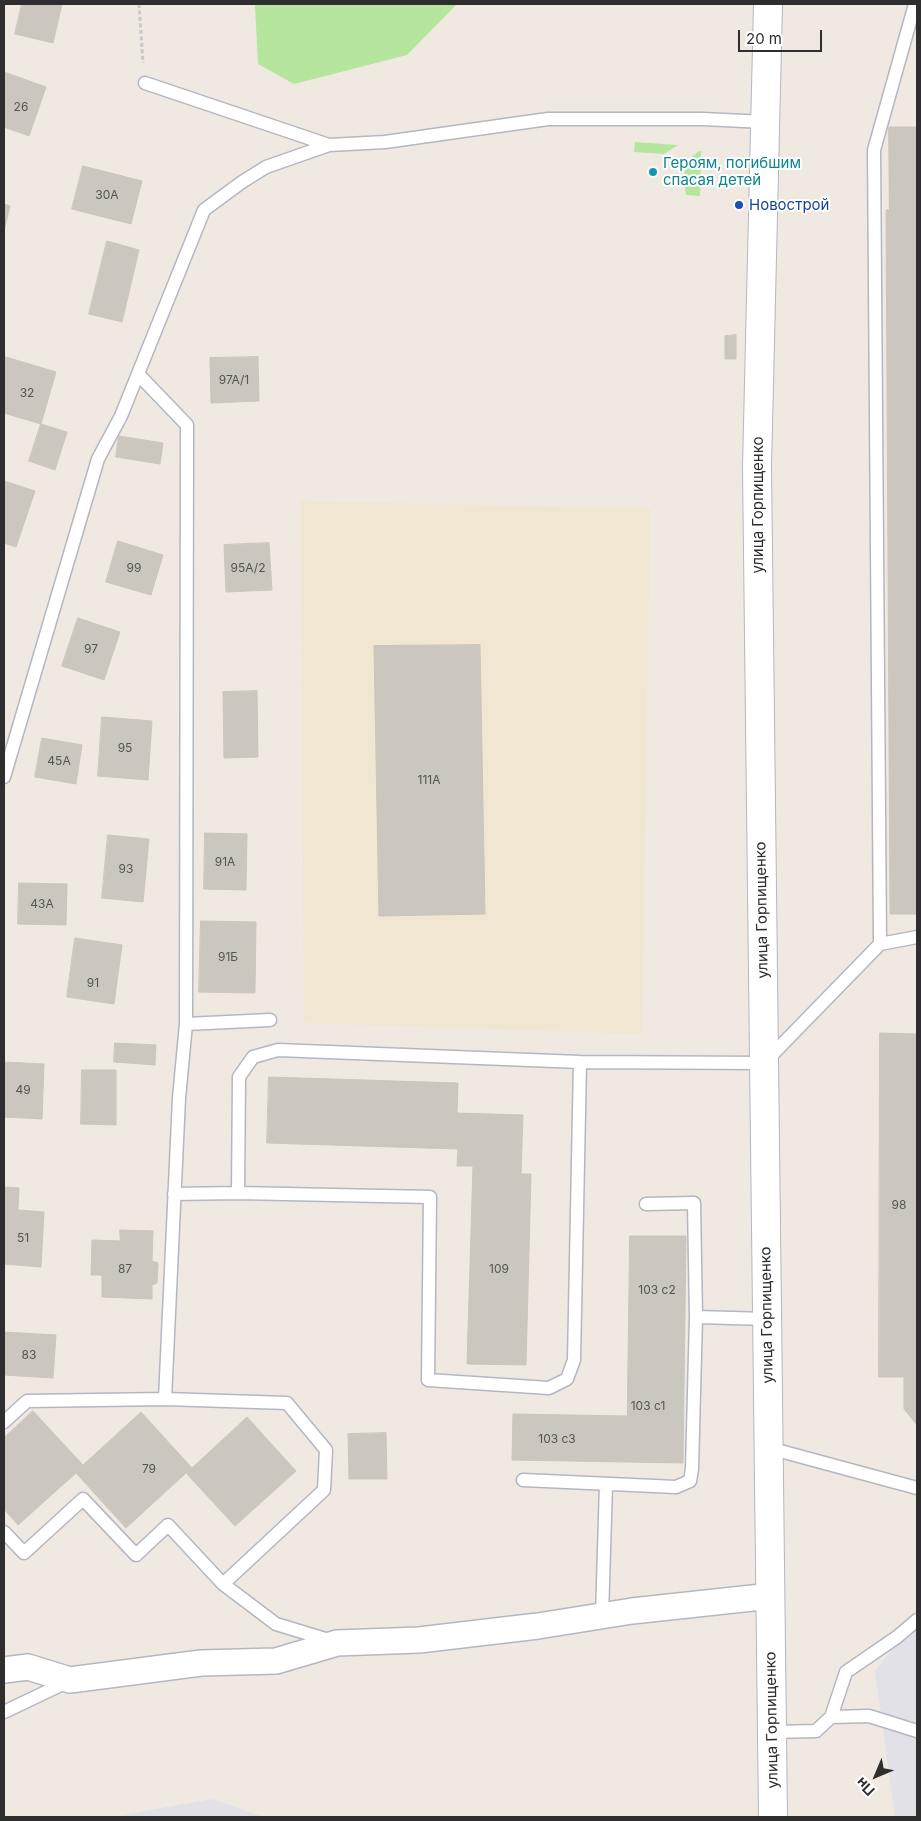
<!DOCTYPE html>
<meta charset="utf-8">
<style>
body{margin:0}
#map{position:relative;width:921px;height:1821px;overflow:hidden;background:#efe9e1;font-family:Inter,sans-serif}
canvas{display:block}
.frame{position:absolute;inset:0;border:5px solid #2e2e2e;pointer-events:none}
.north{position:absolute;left:851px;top:1751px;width:50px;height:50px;-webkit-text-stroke:4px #fff;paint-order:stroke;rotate:225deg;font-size:14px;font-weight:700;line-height:20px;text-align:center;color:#2e2e2e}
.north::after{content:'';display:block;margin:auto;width:18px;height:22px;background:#2e2e2e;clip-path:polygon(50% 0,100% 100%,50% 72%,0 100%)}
.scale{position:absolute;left:738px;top:30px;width:84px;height:22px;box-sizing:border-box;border:2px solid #2e2e2e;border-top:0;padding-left:6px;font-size:15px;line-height:18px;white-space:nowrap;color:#2e2e2e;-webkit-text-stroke:4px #fff;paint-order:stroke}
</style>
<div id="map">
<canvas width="921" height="1821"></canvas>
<div class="frame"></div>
<div class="north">Пн</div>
<div class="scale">20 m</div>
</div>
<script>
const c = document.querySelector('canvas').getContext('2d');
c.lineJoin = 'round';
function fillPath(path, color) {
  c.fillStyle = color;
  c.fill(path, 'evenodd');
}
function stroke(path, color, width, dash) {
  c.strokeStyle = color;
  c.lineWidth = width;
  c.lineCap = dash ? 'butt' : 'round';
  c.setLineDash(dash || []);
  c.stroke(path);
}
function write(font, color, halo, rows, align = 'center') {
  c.font = font + ' Inter,sans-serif';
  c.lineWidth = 4;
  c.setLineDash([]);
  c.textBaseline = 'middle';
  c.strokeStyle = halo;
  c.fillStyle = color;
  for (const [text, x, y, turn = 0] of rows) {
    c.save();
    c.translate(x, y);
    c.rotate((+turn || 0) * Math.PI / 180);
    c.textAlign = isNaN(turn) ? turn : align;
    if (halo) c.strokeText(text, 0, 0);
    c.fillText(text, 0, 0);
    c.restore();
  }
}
fillPath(new Path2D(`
 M917,1618v199h-22l-20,-146z
 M212,1799l52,18h31h-184z`), '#e3e1e8');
fillPath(new Path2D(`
 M301,501l349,8 -8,525 -338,-11z`), '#f0e6d1');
fillPath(new Path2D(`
 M257,4h200l-50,51 -113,29 -36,-20 -3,-58z
 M635,142l43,3 -14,9 -30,-2z
 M699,151h2l-1,45 -14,-1c-3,-21 -4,-31 13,-44z`), '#b6e59e');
const building = new Path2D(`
 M22,4h40l-9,39 -38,-9z
 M4,72l42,15 -17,49 -25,-9z
 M889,127h28v787h-27l-4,-704h3z
 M83,166l59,15 -11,43 -59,-15z
 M4,204l6,2 -6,25z
 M107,241l32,9 -17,72 -33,-8z
 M736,335v24h-11v-23z
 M6,357l50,15 -15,52 -37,-11v-47z
 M258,357l1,44 -48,2 -1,-45z
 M41,424l26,8 -12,38 -26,-9z
 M119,436l44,7 -3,21 -44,-7z
 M4,481l31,10 -19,56 -12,-4z
 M118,541l45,14 -12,40 -45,-13z
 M269,543l3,47 -46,2 -2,-47z
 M78,618l42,14 -16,48 -42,-14z
 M480,645l5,269 -106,2 -5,-270z
 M257,691l1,66 -34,1 -1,-66z
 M102,717l50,4 -4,59 -50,-4z
 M42,738l40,7 -6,39 -41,-7z
 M205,833l42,1 -1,56 -42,-1z
 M108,835l41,4 -6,63 -41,-4z
 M19,883l48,1 -1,41 -48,-1z
 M201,921l55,1 -1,71 -56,-1z
 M75,938l47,7 -8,59 -47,-7z
 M880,1033l37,1v391l-13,-16v-32h-25z
 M115,1043l41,2 -1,20 -41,-3z
 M4,1062l40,2 -2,55 -38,-2z
 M82,1070h34v55l-35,-1z
 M269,1077l189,6 -1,30 66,2 -2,59h10l-5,191 -59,-1 6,-198h-16l1,-17 -191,-6z
 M4,1187l15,1 -1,22 26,2 -3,55 -37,-3z
 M120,1230l33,1 -1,30 6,2 -1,20 -5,2v14l-50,-2v-22h-11l1,-35 28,1z
 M630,1236h56l-3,227 -171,-3 1,-46 114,2z
 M4,1332l52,3 -3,43 -49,-3z
 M33,1411l50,54 58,-53 51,56 55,-51 49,54 -61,55 -49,-53 -60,55 -50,-55 -58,52 -14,-16v-71z
 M386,1433l1,46h-38l-1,-45z`);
fillPath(building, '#cbc7bf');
stroke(building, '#cbc5ba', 1);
const service = new Path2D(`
 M145,83l184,62
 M138,374l49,51 -1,599
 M4,777l94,-318 23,-43 83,-206 38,-28 24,-15 63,-22 56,-3 163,-23h155l62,3
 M880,944l-6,-794 41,-146
 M580,1062l-6,298 -7,19 -18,9 -121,-8 2,-183 -192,-4 1,-116 14,-20 25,-7 302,12 184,1 116,-119 37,-7
 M174,1194l64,-1
 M696,1317l71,2
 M165,1399l14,-301 7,-74 84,-4
 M4,1422l23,-21 138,-2 122,4 39,47 -2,40 -101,94
 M769,1448l148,40
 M523,1480l153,7 14,-6 2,-12 4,-152 -2,-114 -48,1
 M4,1532l20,21 59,-54 53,56 32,-30 55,59 53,40 56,17
 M602,1616l4,-132
 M4,1712l65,-31
 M831,1717l15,-45 51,-35 20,-17
 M772,1732l44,-1 15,-14 38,-1 48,15`);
const minor = new Path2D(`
 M4,1670l24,-3 42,13 131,-17 75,-2 61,-18 82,-3 119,-14 94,-15 139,-15`);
const secondary = new Path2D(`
 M768,4l-11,463 16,1350`);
stroke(service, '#b4b7c1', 15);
stroke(minor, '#b4b7c1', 28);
stroke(secondary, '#b4b7c1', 30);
stroke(new Path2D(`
 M139,4l4,59`), '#c9c9c9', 3, [4, 2.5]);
stroke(service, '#fff', 12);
stroke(minor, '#fff', 25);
stroke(secondary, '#fff', 28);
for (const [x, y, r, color] of [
 [653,172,5,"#0f9aa8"],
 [739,205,5,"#1a4fb4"]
]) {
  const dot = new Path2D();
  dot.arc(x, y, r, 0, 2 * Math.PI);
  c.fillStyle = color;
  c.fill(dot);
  stroke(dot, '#fff', 2);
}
write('12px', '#555452', null, [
 ["26",21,107],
 ["30А",107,195],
 ["97А/1",234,380],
 ["32",27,393],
 ["99",134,568],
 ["95А/2",248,568],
 ["97",91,649],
 ["95",125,748],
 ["45А",59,761],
 ["111А",429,780],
 ["91А",225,862],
 ["93",126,869],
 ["43А",42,904],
 ["91Б",228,957],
 ["91",93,983],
 ["49",23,1090],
 ["98",899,1205],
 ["51",23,1238],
 ["87",125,1269],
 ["109",499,1269],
 ["103 с2",657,1290],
 ["83",29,1355],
 ["103 с1",648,1406],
 ["103 с3",557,1439],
 ["79",149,1469]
]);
write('15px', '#0d838f', '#fff', [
 ["Героям, погибшим",663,163],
 ["спасая детей",663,180]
], 'left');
write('15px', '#164399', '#fff', [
 ["Новострой",749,205]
], 'left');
write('15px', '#2e2e2e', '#fff', [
 ["улица Горпищенко",758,505,-90],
 ["улица Горпищенко",762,910,-91],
 ["улица Горпищенко",767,1315,-91],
 ["улица Горпищенко",772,1720,-91]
]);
</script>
